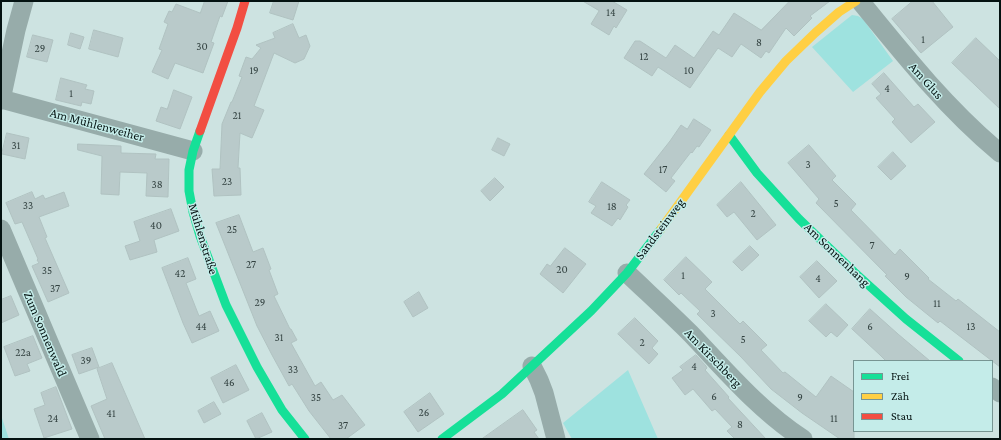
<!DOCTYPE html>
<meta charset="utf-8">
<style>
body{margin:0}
#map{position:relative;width:1001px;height:440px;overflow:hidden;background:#cde3e1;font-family:"Crimson Pro",serif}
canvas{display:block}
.frame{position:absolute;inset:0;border:2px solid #041211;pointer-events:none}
.legend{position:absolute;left:853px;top:360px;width:140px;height:72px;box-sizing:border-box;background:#c4ece9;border:1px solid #779593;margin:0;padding:5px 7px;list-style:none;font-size:12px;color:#041211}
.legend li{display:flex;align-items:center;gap:8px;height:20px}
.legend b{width:20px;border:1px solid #779593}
</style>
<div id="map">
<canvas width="1001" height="440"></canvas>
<div class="frame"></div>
<ul class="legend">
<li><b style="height:5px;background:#16e098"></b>Frei</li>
<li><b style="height:5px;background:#ffcf43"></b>Zäh</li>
<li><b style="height:5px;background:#f24e42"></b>Stau</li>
</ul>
</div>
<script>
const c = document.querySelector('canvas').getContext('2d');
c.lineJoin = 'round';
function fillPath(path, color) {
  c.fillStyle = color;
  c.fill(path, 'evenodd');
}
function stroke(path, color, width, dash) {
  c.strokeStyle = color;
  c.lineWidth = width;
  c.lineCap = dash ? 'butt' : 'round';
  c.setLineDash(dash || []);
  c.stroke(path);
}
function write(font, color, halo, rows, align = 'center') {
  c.font = font + ' "Crimson Pro",serif';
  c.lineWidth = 3;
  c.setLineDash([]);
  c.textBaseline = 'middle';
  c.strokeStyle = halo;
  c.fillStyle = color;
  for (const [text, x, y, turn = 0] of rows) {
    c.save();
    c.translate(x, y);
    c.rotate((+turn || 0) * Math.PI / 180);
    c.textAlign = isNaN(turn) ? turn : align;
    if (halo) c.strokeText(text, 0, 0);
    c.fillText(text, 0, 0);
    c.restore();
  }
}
fillPath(new Path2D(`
 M852,15l6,1 5,3 30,42 -40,31 -41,-45z
 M628,370l30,69h-86l-9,-16z
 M1,415l8,24h-8z`), '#9ee2df');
const building = new Path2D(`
 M205,1h23l-6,16 -2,-1 -9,26 3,1 -11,30 -28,-10 -7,16 -16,-7 10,-22 -3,-1 9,-25 -4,-2 5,-11 3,1 4,-8 24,9z
 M274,1h25l-6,19 -23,-7z
 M583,1h29l15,9 -11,18 -2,-2 -5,9 -18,-11 8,-13z
 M790,1h40l-20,15 2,2 -18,18 -8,-8 -17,25 -3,-2 -5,7 -20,-14 -9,13 -14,-9 -28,40 -32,-21 -6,9 -28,-18 11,-17h5l26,17 9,-13 19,13 19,-27 6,4 15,-22 27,17z
 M913,1h19l21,26 -32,26 -29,-34z
 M293,24l6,14 7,-3 4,11 -6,13 -9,4 -21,-10 -20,53 10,4 -12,28 -12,-5 -2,35h2l1,27 -27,1 -2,-27h8l2,-45 9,-22h1l10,-25 -3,-1 7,-19 6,2 9,-11 -5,-3 19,-7 -2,-5z
 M94,30l29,8 -5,19 -29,-8z
 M71,33l13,4 -4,12 -12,-4z
 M33,35l20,5 -6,22 -20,-5z
 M976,38l24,23v48l-48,-46z
 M884,73l30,34 4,-3 17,18 -24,21 -19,-21 3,-3 -19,-21 5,-4 -9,-10z
 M61,78l26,7 -2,4 9,2 -3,13 -9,-2 -1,4 -25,-6z
 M174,90l18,7 -12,32 -24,-8 5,-14 6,2z
 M694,119l17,11 -12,17 -2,-1 -5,7 -1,-1 -20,26 4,3 -9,11 -22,-18 26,-33 11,-16 6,4z
 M7,133l22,5 -4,21 -23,-5z
 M498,138l12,6 -6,12 -12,-6z
 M78,144l43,2v7l35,1 -1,5h14l-1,38 -22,-1 1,-23 -27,-1 -1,23 -18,-1 1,-38 -24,-6z
 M809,145l27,31 -4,4 24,24 -5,6 44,45 5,-6 29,29 -1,1 28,22 2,-2 42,33v35l-60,-46 -2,2 -32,-26 -21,-21 2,-1 -71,-72 3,-4 -31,-36z
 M893,152l13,14 -15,14 -13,-13z
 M495,178l9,9 -14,14 -9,-10z
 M602,182l28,18 -4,5 2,2 -8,13 -2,-2 -6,8 -21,-13 5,-7 -7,-4z
 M741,182l35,43 -19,15 -23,-28 -7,5 -10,-12z
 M32,192l3,7 8,-4 2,4 19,-7 5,14 -30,11 8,20 -2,1 24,55 -21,9 -16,-36 7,-3 -2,-3 1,-1 -16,-37 -7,2 -9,-21z
 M171,209l8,22 -25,9 3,12 -27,8 -5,-14 15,-5 -6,-19z
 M239,215l14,37 10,-4 8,21 -2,1 9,24 -4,2 16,33h1l6,11 -6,3 24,43 6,-4 12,18 9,-5 23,30 -19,14h-15l-22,-28 -17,-27 -3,2 -17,-31 -15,-29 -41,-103z
 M750,246l9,9 -17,16 -9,-9z
 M565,248l21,16 -23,29 -23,-19 7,-10 3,2z
 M686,257l26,25 -7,7 35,35 3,-3 24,24 -6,5 22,23 2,-1 31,25 15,-21 23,16v47h-14l-38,-26 -31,-24 -30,-32 -44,-43 3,-3 -19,-18 -2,2 -15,-15z
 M188,258l8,21 -10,4 13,33 11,-5 9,20 -27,12 -9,-20 -21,-55z
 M817,261l20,20 -18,17 -19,-21z
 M419,292l9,16 -15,9 -9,-15z
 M11,296l8,19 -18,8v-23z
 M826,304l22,21 -11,12 -6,-5 -5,5 -17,-16z
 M870,309l28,25 32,27h-44l-6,-6 -28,-26z
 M635,318l23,23 -6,7 6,6 -9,10 -31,-30z
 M33,336l9,22 -15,6 3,7 -15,5 -11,-29z
 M92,348l7,19 -20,7 -7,-19z
 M696,355l10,11 1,2 -2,2 24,27 -1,1 38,41h-31l-8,-8 5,-4 -17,-18 -3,2 -19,-22 -8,6 -13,-17 11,-8 -3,-3z
 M112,363l33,76h-40l-14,-33 16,-7 -10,-30z
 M236,365l13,25 -26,13 -12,-25z
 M56,387l16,42 -28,9 -10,-29 11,-4 -4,-12z
 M430,393l14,21 -26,18 -14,-20z
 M214,402l7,12 -17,9 -6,-12z
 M523,410l14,20 -3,2 5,7h-57z
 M262,413l10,19 -16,7 -9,-18z`);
fillPath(building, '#b9caca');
stroke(building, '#b0c2c1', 1);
stroke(new Path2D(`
 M860,1c43,53 87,108 140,152
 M1,99l192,52
 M1,100l15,-70 8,-29
 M1,229l89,210
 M627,273c21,20 43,40 64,61 35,37 69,77 112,105
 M532,366l7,14 5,13 12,46
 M992,387l8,6`), '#97acaa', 19);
stroke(new Path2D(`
 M200,131l-7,20 -4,19v21l4,21 7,24 26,69 31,62 25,43 23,29
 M729,135l28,38 42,46 55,53 52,47 53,42
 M442,439l60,-45 89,-83 36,-38 34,-44`), '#16e098', 9);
stroke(new Path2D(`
 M661,229l99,-137 26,-31 29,-28 24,-21 17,-11`), '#ffcf43', 9);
stroke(new Path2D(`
 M200,131l37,-103 8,-27`), '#f24e42', 9);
write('11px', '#334241', null, [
 ["14",611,13],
 ["1",923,40],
 ["8",759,43],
 ["30",202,47],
 ["29",40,49],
 ["12",644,57],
 ["19",254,71],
 ["10",689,71],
 ["4",887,89],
 ["1",71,94],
 ["21",237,116],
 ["31",16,146],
 ["3",808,165],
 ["17",663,170],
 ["23",227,182],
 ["38",157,185],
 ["5",836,204],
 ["33",28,206],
 ["18",612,207],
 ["2",753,214],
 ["40",156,226],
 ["25",232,230],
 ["7",872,246],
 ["27",251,265],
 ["20",562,270],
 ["35",47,271],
 ["42",180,274],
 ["1",683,276],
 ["9",907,277],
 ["4",818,279],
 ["37",55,289],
 ["29",260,303],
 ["11",937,304],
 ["3",713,314],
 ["44",201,327],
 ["6",870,327],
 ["13",971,327],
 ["31",279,338],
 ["5",743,340],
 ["2",642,343],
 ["22a",23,353],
 ["39",86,361],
 ["4",694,367],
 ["33",293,370],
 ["46",229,383],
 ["6",714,397],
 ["35",316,398],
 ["9",800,398],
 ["26",424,413],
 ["41",111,414],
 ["24",53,419],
 ["11",834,419],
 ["8",740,425],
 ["37",343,426]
]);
write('13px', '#041211', '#c4ece9', [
 ["Am Glus",926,81,48],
 ["Am Mühlenweiher",97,125,15],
 ["Sandsteinweg",660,229,-53],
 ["Mühlenstraße",203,239,73],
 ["Am Sonnenhang",837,255,44],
 ["Zum Sonnenwald",45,334,67],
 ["Am Kirschberg",713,358,46]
]);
</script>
